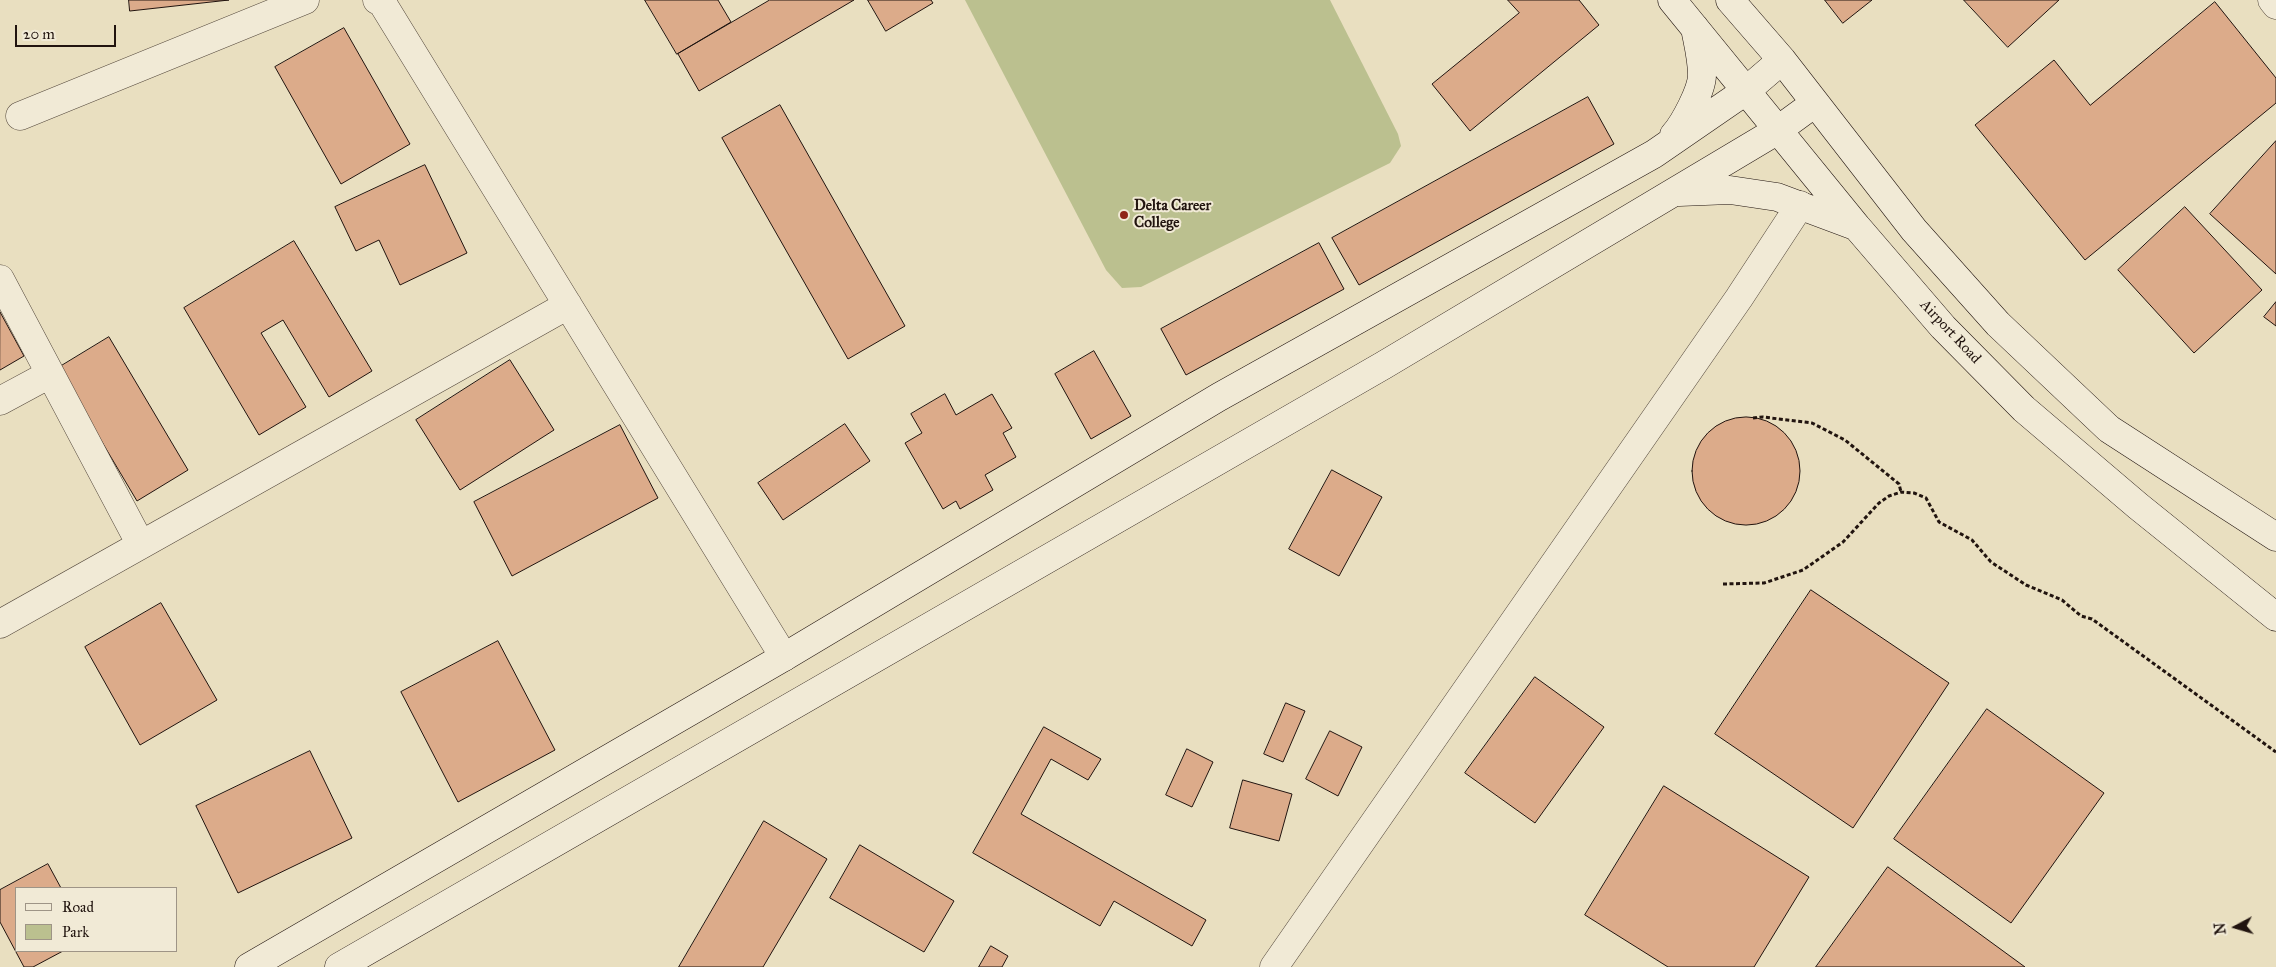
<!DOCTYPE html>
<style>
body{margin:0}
#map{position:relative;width:2276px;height:967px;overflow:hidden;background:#e9dfc0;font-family:"IM FELL Great Primer",serif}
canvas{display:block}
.legend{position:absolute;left:15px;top:887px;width:162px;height:65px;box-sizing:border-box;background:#f1ead6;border:1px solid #9e9486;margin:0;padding:6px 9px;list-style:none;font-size:15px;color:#21140f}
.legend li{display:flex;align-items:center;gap:10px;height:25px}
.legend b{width:25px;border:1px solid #9e9486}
.north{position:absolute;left:2211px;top:902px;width:50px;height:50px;-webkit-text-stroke:4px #f1ead6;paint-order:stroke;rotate:264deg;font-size:14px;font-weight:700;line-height:20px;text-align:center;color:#21140f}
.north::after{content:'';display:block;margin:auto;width:18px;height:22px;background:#21140f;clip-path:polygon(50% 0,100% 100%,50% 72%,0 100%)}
.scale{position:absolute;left:15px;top:25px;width:101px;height:22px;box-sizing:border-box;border:2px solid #21140f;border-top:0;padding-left:6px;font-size:15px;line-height:18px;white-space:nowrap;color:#21140f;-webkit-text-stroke:4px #f1ead6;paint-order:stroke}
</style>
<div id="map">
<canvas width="2276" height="967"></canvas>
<ul class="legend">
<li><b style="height:6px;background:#f1ead6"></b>Road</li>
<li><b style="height:14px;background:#bbc08f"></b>Park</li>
</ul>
<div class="north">N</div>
<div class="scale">20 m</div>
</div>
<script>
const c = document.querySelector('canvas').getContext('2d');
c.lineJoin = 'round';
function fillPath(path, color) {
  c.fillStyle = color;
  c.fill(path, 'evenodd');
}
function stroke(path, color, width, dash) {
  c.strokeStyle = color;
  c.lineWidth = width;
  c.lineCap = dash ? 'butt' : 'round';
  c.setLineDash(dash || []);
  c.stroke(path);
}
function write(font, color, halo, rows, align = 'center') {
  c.font = font + ' "IM FELL Great Primer",serif';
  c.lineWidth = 4;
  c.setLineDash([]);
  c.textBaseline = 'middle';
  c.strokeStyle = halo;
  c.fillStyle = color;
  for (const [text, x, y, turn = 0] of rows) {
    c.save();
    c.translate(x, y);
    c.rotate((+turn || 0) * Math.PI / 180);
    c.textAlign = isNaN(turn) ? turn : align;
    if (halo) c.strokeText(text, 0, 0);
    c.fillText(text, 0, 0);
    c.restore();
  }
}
fillPath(new Path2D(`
 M965,0h365l68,134 3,12 -11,17 -249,124 -19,1 -16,-18z`), '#bbc08f');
const building = new Path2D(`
 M129,0h100l-99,11z
 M645,0h73l13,22 -54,32z
 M770,0h84l-155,91 -21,-37z
 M868,0h63l2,3 -47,28z
 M1508,0h71l20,25 -129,106 -38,-47 87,-71z
 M1825,0h47l-29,23z
 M1964,0h95l-51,47z
 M2215,2l61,76v25l-191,157 -110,-135 79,-65 36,45z
 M344,28l66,116 -69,40 -66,-117z
 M1588,97l26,47 -255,141 -27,-47z
 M780,105l125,221 -57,33 -126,-221z
 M2276,141v133l-66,-60z
 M425,165l42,88 -67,32 -21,-45 -23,11 -21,-44z
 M2185,207l77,83 -68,63 -76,-83z
 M294,241l78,130 -43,26 -46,-77 -22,13 45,74 -47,28 -75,-127z
 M1319,243l25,46 -158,86 -25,-46z
 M2276,302v24l-12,-9z
 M0,312l24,44 -24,14z
 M109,337l79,133 -51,31 -79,-133z
 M1094,351l37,65 -40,23 -36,-65z
 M510,360l44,70 -94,60 -44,-70z
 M945,394l11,21 36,-21 20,34 -9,5 13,24 -31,18 8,15 -33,19 -4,-8 -13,8 -38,-66 17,-10 -11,-19z
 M1692 471a54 54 0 1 1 108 0a54 54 0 1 1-108 0Z
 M845,424l25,37 -87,59 -25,-37z
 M620,425l38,73 -146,78 -38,-74z
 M1332,470l50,27 -43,79 -50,-27z
 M1811,590l138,93 -96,145 -138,-94z
 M161,603l56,97 -77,45 -55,-98z
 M498,641l57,109 -97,52 -57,-110z
 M1535,677l69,50 -69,96 -70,-50z
 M1286,703l19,8 -22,51 -19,-8z
 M1987,709l117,84 -93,130 -117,-84z
 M1044,727l57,32 -13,21 -37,-21 -30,55 185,106 -14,26 -78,-45 -14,25 -127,-73z
 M1330,731l32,16 -24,49 -32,-17z
 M1187,749l26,13 -21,45 -26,-12z
 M310,751l42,87 -114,55 -42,-87z
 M1243,780l49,14 -13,47 -49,-13z
 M1664,786l145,91 -55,90h-86l-83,-52z
 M764,821l63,38 -64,108h-84z
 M860,845l94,56 -30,51 -94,-54z
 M48,864l13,24h-45v63h47l-30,16h-9l-24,-45v-32z
 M1888,867l137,100h-209z
 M991,946l17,10 -6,11h-23z`);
fillPath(building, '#dcab8a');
stroke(building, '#21140f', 1);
const street = new Path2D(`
 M377,0l4,1 403,656
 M2272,0l4,5
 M20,116l285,-116
 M0,279l141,266
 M0,401l50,-27
 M0,624l568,-319
 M1274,967l465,-669 61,-93`);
const secondary = new Path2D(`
 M1672,0l185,227 86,100 81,82 114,97 138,111
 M1730,0l52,60 132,170 84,94 111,105 167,108
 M1674,135c10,-11 28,-45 28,-60 0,-16 -4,-31 -7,-47
 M1679,192l51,-2 47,7 75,28
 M249,967l535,-310 435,-260 435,-243 93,-64 35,-30
 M339,967l1045,-602 394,-235 37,-27`);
stroke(street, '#53473b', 29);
stroke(secondary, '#21140f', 29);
stroke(new Path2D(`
 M1753,418l10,-1 49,6 33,17 54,44 2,8
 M1723,584l41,-1 39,-13 40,-28 36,-39 10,-7 12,-4 13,1 12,5 13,24 33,18 19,22 35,23 36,15 19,16 11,3 184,133`), '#21140f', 3, [4, 2.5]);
stroke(street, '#f1ead6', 28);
stroke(secondary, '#f1ead6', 28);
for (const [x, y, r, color] of [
 [1124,215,5,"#8f2418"]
]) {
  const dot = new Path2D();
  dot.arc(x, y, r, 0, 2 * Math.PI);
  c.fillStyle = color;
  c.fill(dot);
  stroke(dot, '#f1ead6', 2);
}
write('bold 15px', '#21140f', '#f1ead6', [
 ["Delta Career",1134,206],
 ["College",1134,223]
], 'left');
write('15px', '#21140f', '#f1ead6', [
 ["Airport Road",1950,332,47]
]);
</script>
